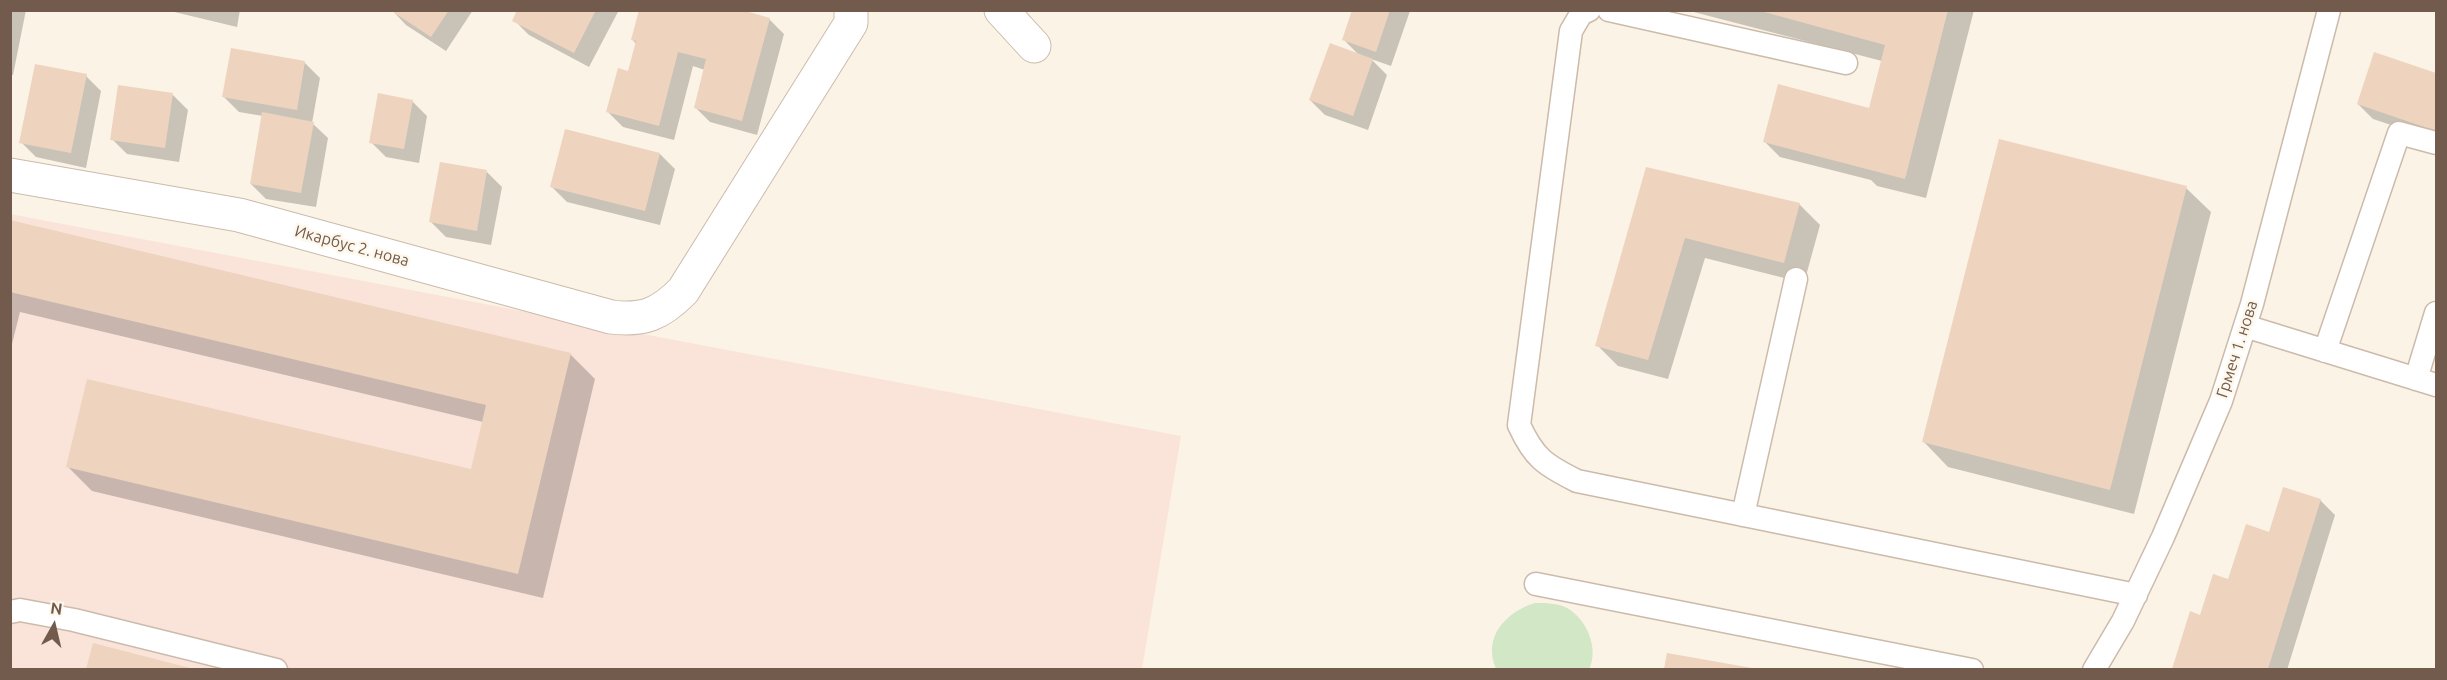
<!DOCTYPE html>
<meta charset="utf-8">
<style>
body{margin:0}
#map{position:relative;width:2447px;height:680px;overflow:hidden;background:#fbf3e5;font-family:Ubuntu,sans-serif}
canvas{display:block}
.frame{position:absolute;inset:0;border:12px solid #725b4c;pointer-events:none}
.north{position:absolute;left:24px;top:596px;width:60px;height:60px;-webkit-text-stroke:4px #fef7eb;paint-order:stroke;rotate:8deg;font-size:16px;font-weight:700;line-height:24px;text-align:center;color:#725b4c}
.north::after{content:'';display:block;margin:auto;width:21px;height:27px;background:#725b4c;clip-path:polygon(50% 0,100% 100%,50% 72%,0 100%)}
</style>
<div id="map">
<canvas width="2447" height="680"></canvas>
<div class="frame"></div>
<div class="north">N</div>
</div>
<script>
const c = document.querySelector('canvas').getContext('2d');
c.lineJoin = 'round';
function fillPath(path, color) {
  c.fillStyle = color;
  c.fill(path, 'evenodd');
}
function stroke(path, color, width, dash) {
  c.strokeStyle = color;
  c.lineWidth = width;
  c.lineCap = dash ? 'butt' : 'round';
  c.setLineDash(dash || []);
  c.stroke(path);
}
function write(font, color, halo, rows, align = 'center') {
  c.font = font + ' Ubuntu,sans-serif';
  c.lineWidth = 5;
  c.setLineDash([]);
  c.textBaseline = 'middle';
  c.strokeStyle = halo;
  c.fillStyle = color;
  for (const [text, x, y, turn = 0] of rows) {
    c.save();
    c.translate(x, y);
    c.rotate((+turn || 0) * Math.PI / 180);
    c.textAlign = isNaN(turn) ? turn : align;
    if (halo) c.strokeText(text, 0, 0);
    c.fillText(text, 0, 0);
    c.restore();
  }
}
fillPath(new Path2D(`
 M10,214l1171,222 -39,233h-1131z`), '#fae4da');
fillPath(new Path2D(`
 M1535,603c11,0 22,0 32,5 20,11 32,41 22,61h-93c-14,-32 10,-57 39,-66z`), '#d2e7c5');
fillPath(new Path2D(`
 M10,10h16l-13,65h-3z
 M166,10h74l-3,17z
 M392,10h81l-27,41 -40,-26z
 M519,10h100l-30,57 -60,-32 -15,-15z
 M1354,10l56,1 -19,55 -20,-7 16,16 -19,55 -43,-15 -15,-15 49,-45 -16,-16z
 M1686,10h288l-48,188 -49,-12 -6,-6 -91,-23 -15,-15 105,-32 12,-49z
 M769,19l15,15 -27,101 -47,-13 -15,-15 10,-37 -12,-4 -19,74 -51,-13 -15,-15 21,-39 7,-29 -4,-5z
 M2375,54l61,21v65l-63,-21 -15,-15z
 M305,63l15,15 -8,45 16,15 -12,69 -50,-8 -15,-15 12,-68 -24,-4 -15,-15z
 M86,76l15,15 -15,77 -50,-11 -15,-15z
 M173,95l15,15 -9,52 -52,-8 -15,-15z
 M412,101l15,15 -8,47 -33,-6 -15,-15z
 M660,154l15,15 -15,56 -93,-23 -15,-15z
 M1647,168l152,36 21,21 -16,58 -99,-25 -37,121 -50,-13 -21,-21z
 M487,172l15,15 -11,58 -45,-8 -15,-15z
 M2186,188l25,24 -77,302 -186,-47 -24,-25z
 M10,222l560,132 25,25 -52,219 -451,-107 -25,-25 405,5 11,-49 -463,-110 -10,40z
 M2320,500l15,15 -48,155h-113l17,-57 10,4 69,-84z
 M94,645l97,25h-103z
 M1668,655l82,15h-85z`), '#0003');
fillPath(new Path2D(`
 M390,10h59l-18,27z
 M517,10h79l-22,43 -62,-32z
 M639,10h103l28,8 -28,103 -48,-13 12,-49 -28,-7 -19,74 -53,-14 12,-44 10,3 8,-30 -5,-1z
 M1352,10h38l-14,42 -34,-12z
 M1757,10h191l-43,169 -142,-37 15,-58 91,24 16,-63z
 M1330,43l43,16 -20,57 -44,-16z
 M231,48l74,13 -8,49 -75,-13z
 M2374,52l62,21v58l-79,-27z
 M35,64l52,10 -16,79 -52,-10z
 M118,85l55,8 -8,55 -55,-8z
 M378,93l35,7 -9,49 -35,-6z
 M262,112l52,10 -13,71 -51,-9z
 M565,129l95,24 -15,58 -95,-24z
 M1999,139l188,47 -77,304 -188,-48z
 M440,162l47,8 -10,61 -48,-9z
 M1646,167l154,36 -16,60 -99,-25 -37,122 -53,-14z
 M10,220l561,133 -53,221 -452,-107 21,-88 384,90 15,-64 -476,-113z
 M2283,487l38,12 -53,170h-96l18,-58 10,4 13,-41 15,5 18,-55 23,8z
 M93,643l101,26h-108z
 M1667,653l85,15v1h-88z`), '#eed3bf');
const service = new Path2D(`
 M1589,10l-8,4 -10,17 -52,394c15,33 26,40 58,56l559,114
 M1609,10l237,53
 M2245,326l191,59
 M2325,351l74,-218 37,10
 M2416,379l20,-66
 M1743,515l53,-236
 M1536,584l436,86
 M10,612l10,-2 54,10 202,50
 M2094,670l29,-49 40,-84 58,-136 31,-97 77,-294`);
const minor = new Path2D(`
 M1001,10l33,36
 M10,175l229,40 372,102c33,4 49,-3 72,-26l168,-268v-13`);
stroke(service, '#ccbbac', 25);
stroke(minor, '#ccbbac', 35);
stroke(service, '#fff', 22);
stroke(minor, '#fff', 33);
write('16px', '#725b4c', '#fef7eb', [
 ["Икарбус 2. нова",352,246,15],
 ["Грмеч 1. нова",2237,349,-72]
]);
</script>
